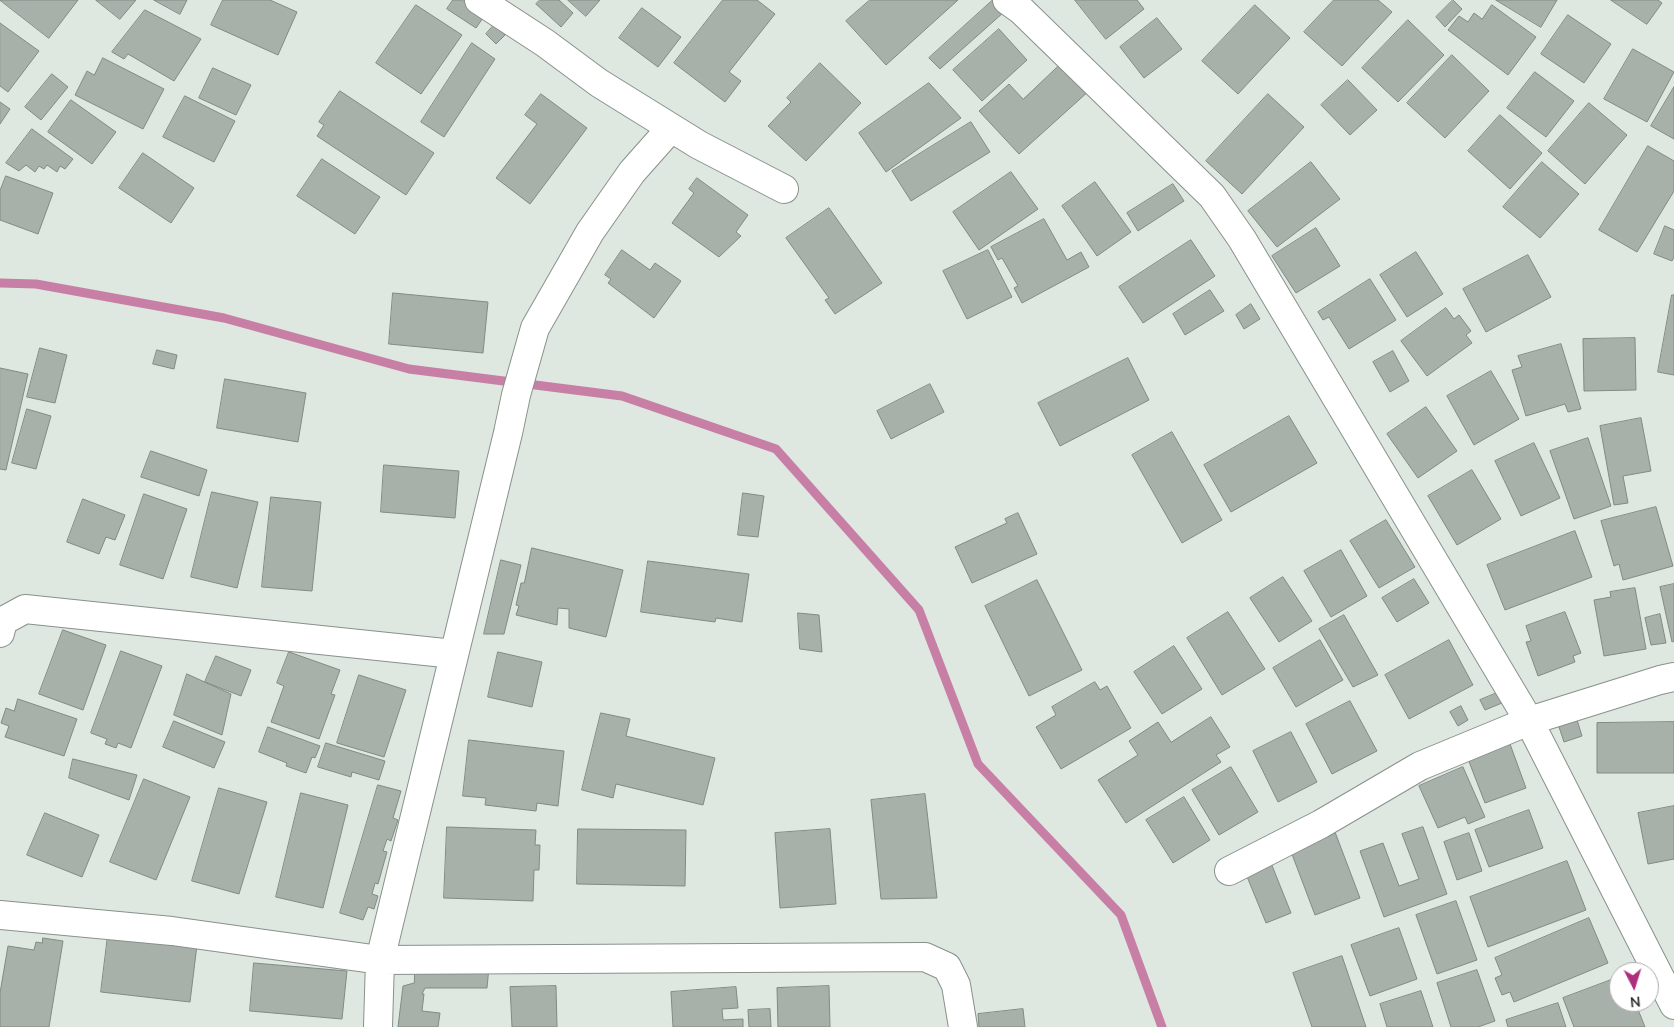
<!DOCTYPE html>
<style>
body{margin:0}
#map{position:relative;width:1674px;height:1027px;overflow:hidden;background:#dee8e0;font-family:"Nunito Sans",sans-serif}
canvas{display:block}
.north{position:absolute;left:1609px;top:962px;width:50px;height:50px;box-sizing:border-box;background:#fff;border:1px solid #a9abaa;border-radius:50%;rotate:175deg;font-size:14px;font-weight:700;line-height:20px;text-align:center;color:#292d2a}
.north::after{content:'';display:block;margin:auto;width:18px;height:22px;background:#ae2f7d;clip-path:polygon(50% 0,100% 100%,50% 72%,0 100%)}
</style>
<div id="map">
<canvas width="1674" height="1027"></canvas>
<div class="north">N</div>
</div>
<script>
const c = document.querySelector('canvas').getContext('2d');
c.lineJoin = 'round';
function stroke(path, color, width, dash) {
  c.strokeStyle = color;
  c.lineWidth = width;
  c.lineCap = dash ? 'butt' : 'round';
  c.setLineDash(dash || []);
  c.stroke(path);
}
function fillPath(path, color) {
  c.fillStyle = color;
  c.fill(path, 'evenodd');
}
stroke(new Path2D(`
 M0,283l36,1 188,34 185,51 213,27 154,53 143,161 59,154 143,151 41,112`), '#c87fa5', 9);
const building = new Path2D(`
 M0,0h78l-29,38z
 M96,0h40l-16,19z
 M154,0h33l-7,14z
 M223,0h47l27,12 -19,43 -67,-30z
 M453,0h9l23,15 -9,13 -29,-19z
 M540,0h19l14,13 -12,14 -25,-23z
 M568,0h32l-14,16z
 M723,0h34l18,14 -46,58 12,9 -16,21 -51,-39z
 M870,0h88l-72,65 -40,-44z
 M993,0l11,12 -64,57 -11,-11z
 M1075,0h62l7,9 -38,30z
 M1334,0h44l14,12 -50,54 -38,-34z
 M1453,0l9,9 -17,18 -9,-10z
 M1496,0h61l-16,27z
 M1611,0h47l4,3 -15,21z
 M416,5l46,30 -41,59 -45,-31z
 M1255,5l35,33 -52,56 -36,-33z
 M1492,5l44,32 -28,38 -60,-45 11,-14 9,6 6,-9 8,6z
 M642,8l39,29 -23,30 -39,-29z
 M145,10l56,29 -27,42 -46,-27 -4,5 -12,-7z
 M1568,15l43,29 -27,39 -43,-29z
 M1157,18l25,31 -38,29 -24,-31z
 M1408,20l36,35 -46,47 -36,-34z
 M0,23l39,28 -31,41 -8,-6z
 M494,25l11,10 -9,9 -10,-10z
 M999,29l28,31 -45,41 -29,-31z
 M472,43l23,16 -51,78 -23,-15z
 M1633,49l41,23 -27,50 -43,-23z
 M1452,55l37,36 -44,47 -38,-35z
 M103,58l61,31 -21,40 -68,-34 12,-24 7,4z
 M1064,61l26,29 -71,64 -40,-43 30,-27 14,15z
 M820,63l41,40 -55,58 -38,-35 23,-24 -4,-4z
 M213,68l38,17 -15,30 -37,-17z
 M1535,72l39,29 -28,36 -39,-29z
 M52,74l16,13 -27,33 -16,-13z
 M1348,80l29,30 -27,25 -29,-30z
 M929,83l32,35 -75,54 -27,-39z
 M1674,87v52l-23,-13z
 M340,91l94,62 -28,42 -89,-59 7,-11 -5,-3z
 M541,94l46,34 -57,76 -34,-26 41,-54 -12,-9z
 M1268,94l36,33 -62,67 -36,-33z
 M185,96l50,25 -21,41 -51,-25z
 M71,100l45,32 -24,32 -44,-32z
 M0,102l10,7 -10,15z
 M1589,103l38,32 -42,49 -37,-33z
 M1500,115l42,38 -32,36 -42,-38z
 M971,122l19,30 -79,49 -19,-30z
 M32,129l41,30 -8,10 -5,-3 -3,6 -10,-7 -3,4 -5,-3 -4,6 -9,-7 -7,6 -13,-8z
 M1648,146l26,15v30l-37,61 -38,-22z
 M143,153l51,35 -23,35 -52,-35z
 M322,159l58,38 -25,37 -58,-38z
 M1311,162l29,37 -63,48 -29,-36z
 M1542,162l37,32 -39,44 -37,-31z
 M1011,172l27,37 -59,41 -26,-38z
 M6,176l47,17 -15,41 -38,-14v-29z
 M697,178l51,37 -12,17 5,4 -22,21 -47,-34 22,-30 -5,-4z
 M1095,182l36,50 -34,24 -35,-50z
 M1173,184l11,17 -46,30 -11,-18z
 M829,208l53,75 -47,31 -10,-14 4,-2 -43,-60z
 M1044,219l23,41 14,-8 8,15 -67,36 -8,-15 4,-2 -16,-28 -4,2 -7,-13z
 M1665,226l9,4v27l-2,4 -18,-7z
 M1316,228l24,38 -44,27 -24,-37z
 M1191,240l24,36 -72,47 -24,-36z
 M622,250l28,20 5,-7 26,18 -27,37 -46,-35 3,-4 -6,-4z
 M988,250l24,47 -45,22 -24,-48z
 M1416,252l27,42 -36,23 -27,-42z
 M1528,255l23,42 -65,35 -23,-43z
 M1370,279l26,41 -47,29 -20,-32 -6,3 -5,-8z
 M1210,290l14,21 -39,24 -12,-21z
 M393,293l95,9 -5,51 -94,-9z
 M1672,295h2v80l-16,-3z
 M1251,304l9,15 -16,10 -8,-14z
 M1446,308l8,11 5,-4 12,16 -5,4 6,8 -45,33 -26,-35z
 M1635,338l1,52 -52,1 -1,-52z
 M1561,344l20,65 -13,3 -3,-8 -39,12 -14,-46 10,-3 -4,-11z
 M40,348l27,7 -12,48 -28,-6z
 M157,350l20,5 -3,14 -21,-5z
 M1393,351l16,30 -19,11 -17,-30z
 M1128,358l21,42 -89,46 -22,-43z
 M0,368l28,6 -22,96 -6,-1z
 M1491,371l28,48 -45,26 -27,-49z
 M225,379l81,14 -8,49 -81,-14z
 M930,384l14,28 -53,27 -14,-28z
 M1426,407l31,44 -39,27 -31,-44z
 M27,409l24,7 -15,53 -24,-6z
 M1289,416l28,47 -86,49 -27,-47z
 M1641,418l10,53 -28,5 5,27 -14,2 -14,-79z
 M1172,432l50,88 -40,23 -50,-88z
 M1588,438l23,68 -37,13 -24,-68z
 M1534,443l26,55 -39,18 -26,-55z
 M151,451l56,19 -8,26 -58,-19z
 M384,465l75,6 -4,47 -74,-6z
 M1472,470l29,49 -44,26 -29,-49z
 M212,492l46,10 -21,86 -46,-11z
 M743,493l21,3 -6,41 -20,-2z
 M144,494l43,15 -24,70 -43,-14z
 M271,497l50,5 -9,89 -50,-4z
 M83,499l42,16 -10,25 -9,-3 -7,17 -32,-12z
 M1656,507l17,59 -50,14 -4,-16 -5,2 -13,-45z
 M1018,513l19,41 -65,29 -17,-36 52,-24 -2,-4z
 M1386,520l29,47 -36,21 -29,-47z
 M1575,531l17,46 -87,33 -18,-45z
 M532,548l91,22 -17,67 -37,-9v-19l-11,-1 -1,17 -41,-10 3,-9 -3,-1 5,-22h3z
 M1341,550l26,46 -36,21 -27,-46z
 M501,560l20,5 -17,69h-20z
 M648,561l101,13 -7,48 -26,-4 -1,4 -74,-10z
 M1283,577l29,44 -33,21 -29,-44z
 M1414,579l15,24 -32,19 -15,-24z
 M1037,580l45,90 -53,26 -44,-90z
 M1674,584v57l-2,1 -12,-55z
 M1635,588l11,61 -42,7 -10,-56 17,-3 -1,-5z
 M1228,612l37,57 -43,26 -35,-57z
 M1565,612l16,41 -8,3 2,6 -37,14 -12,-34 5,-1 -5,-15z
 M798,613l21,2 3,37 -22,-3z
 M1660,614l6,29 -15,2 -6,-27z
 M1344,615l34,60 -25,12 -34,-58z
 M63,630l43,15 -23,65 -44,-16z
 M1320,640l23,40 -47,27 -23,-39z
 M1449,640l24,45 -64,34 -24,-44z
 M1174,646l28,43 -40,25 -28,-42z
 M121,651l41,15 -31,82 -13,-5 -2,5 -11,-4 2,-5 -16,-6z
 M289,652l51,18 -9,24 4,1 -16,44 -48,-17 13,-36 -7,-3z
 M498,652l44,10 -10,45 -44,-10z
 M216,656l35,14 -10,26 -36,-14z
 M187,674l44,20 -9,41 -48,-20z
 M359,675l47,15 -22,67 -47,-14z
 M1095,682l5,8 7,-4 24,42 -70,41 -25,-42 20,-12 -4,-8z
 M1497,693l5,10 -17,7 -5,-10z
 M18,699l59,20 -13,37 -59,-19 4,-11 -8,-3 5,-15 8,3z
 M1350,701l27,50 -45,23 -26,-50z
 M1461,706l7,14 -10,6 -8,-14z
 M1573,707l9,29 -18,6 -10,-30z
 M601,713l29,6 -4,17 89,22 -12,47 -87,-21 -3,14 -31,-8z
 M1211,717l19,30 -14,8 5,7 -95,61 -28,-43 40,-25 -9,-14 29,-19 13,20z
 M174,721l51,21 -11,26 -51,-21z
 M1674,722v51h-77v-50z
 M268,727l52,19 -5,12 -3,-1 -6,16 -20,-7 1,-3 -28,-11z
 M1291,732l26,50 -39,20 -25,-51z
 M469,740l95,11 -6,55 -21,-3 -1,8 -51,-6 1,-7 -23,-2z
 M326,743l59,18 -6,19 -27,-8 -1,5 -33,-10z
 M1510,744l16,44 -41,15 -17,-44z
 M73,759l64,16 -8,25 -60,-22z
 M1231,767l27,45 -39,23 -27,-45z
 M1463,767l22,50 -17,7 -3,-7 -27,11 -19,-42z
 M144,779l46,18 -34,83 -46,-18z
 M378,785l23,6 -8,27 5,2 -7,21 -4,-2 -4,12 4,1 -9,32 -3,-1 -3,11 6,2 -4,13 -6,-2 -5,13 -23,-7z
 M219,788l48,14 -28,92 -47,-13z
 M301,793l47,12 -25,103 -47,-11z
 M925,794l12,104 -56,1 -10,-99z
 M1184,797l26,43 -37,23 -27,-43z
 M1674,806v53l-26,5 -10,-51z
 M1529,810l14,38 -54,19 -14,-37z
 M45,813l54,22 -17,42 -55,-22z
 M447,827l89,3 -1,15h5l-1,25h-5l-1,31 -89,-3z
 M1423,827l24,67 -63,23 -24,-66 23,-8 16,43 20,-7 -17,-45z
 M578,829l108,1 -1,56 -108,-2z
 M830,829l6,75 -56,4 -5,-75z
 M1335,832l25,66 -45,17 -25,-66z
 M1469,833l13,38 -25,9 -13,-38z
 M1267,853l24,60 -25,10 -25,-61z
 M1567,861l19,49 -98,37 -18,-50z
 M1456,901l21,59 -40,14 -21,-59z
 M1589,918l19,45 -94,39 -4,-10 -8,3 -7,-17 7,-3 -7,-17z
 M1399,928l18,51 -47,17 -19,-51z
 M108,935l89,10 -7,57 -89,-10z
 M43,938l20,3 -14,86h-49v-34l8,-47 26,4 2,-8 6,1z
 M1342,956l24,71h-54l-19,-54z
 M254,963l93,8 -5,48 -92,-8z
 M415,966l74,1 -2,21h-62l-3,6h2l-2,17 18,2 -2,14h-40l5,-41 11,-3z
 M1477,970l18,51 -17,6h-27l-14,-44z
 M1619,977v25h16l10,25h-71l-11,-29z
 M556,986l1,41h-45l-2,-40z
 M829,986l1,41h-52l-1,-39z
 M736,987l2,21 -16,1 1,11 20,-1v8h-70l-2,-35z
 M1421,991l12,36h-46l-7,-23z
 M1558,1003l8,24h-58l-2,-7z
 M770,1009l1,18h-22l-1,-17z
 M1023,1009l2,18h-46l-1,-13z`);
fillPath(building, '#a7b1aa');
stroke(building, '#818a83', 1);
const street = new Path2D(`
 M479,0l66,43 54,40 100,62 85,44
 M1007,0l14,10 191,186 30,43 287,482 145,284
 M0,633l3,-12 22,-12 429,45
 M1229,871l92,-47 99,-58 109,-45 131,-41 14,-3
 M0,915l172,16 208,29 545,-3 22,10 9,18 7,42
 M378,1027l2,-67 128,-527 8,-38 19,-67 55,-96 42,-60 39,-44`);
stroke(street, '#88918a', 30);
stroke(street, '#fff', 28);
</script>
